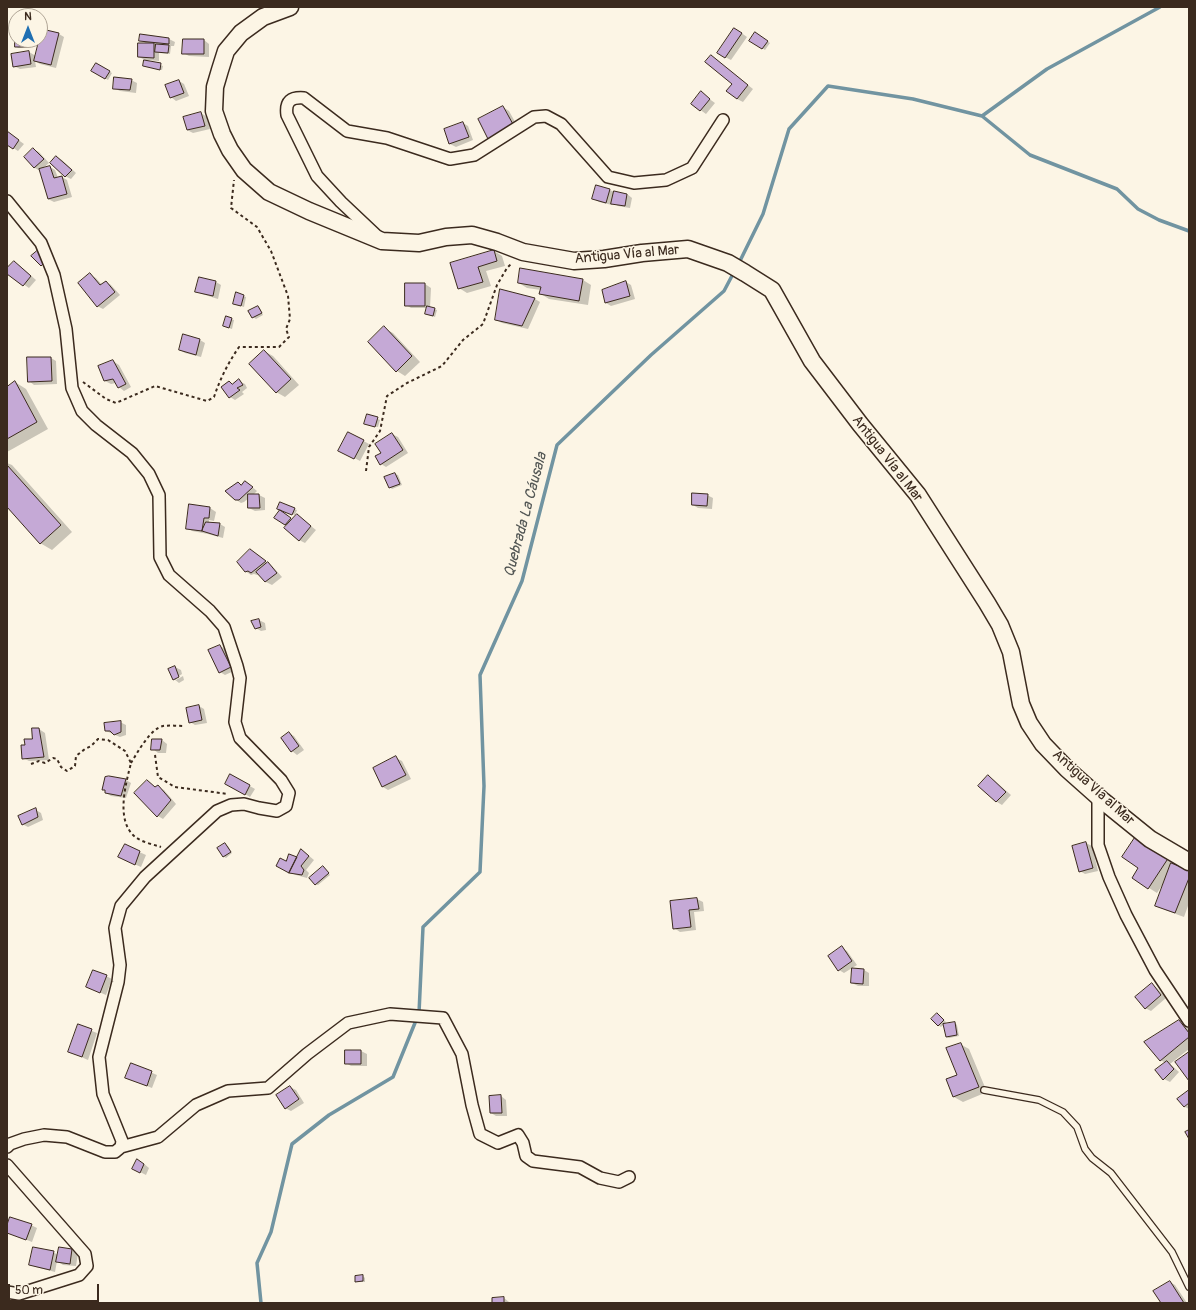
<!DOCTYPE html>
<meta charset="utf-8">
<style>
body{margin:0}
#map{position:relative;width:1196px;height:1310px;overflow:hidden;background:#fcf5e5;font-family:Pangolin,sans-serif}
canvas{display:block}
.frame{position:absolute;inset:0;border:8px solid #3b2a1e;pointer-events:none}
.north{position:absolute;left:8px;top:8px;width:40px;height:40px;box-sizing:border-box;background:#fcf5e5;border:1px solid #afa495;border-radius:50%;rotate:0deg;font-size:11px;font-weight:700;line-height:16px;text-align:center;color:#3b2a1e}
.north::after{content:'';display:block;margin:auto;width:14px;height:18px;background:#1f6fb2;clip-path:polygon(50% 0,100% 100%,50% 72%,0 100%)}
.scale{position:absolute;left:8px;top:1284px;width:91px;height:18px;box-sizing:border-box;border:2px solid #3b2a1e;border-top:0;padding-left:5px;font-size:12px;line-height:14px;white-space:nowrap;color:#3b2a1e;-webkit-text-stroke:3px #fcf5e5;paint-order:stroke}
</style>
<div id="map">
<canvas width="1196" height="1310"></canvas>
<div class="frame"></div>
<div class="north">N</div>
<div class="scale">50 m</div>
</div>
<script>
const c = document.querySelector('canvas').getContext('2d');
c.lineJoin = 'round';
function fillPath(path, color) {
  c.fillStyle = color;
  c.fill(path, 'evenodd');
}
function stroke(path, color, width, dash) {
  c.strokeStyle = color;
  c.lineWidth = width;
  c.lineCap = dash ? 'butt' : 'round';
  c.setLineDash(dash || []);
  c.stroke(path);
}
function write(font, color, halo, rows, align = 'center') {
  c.font = font + ' Pangolin,sans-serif';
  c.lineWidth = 3;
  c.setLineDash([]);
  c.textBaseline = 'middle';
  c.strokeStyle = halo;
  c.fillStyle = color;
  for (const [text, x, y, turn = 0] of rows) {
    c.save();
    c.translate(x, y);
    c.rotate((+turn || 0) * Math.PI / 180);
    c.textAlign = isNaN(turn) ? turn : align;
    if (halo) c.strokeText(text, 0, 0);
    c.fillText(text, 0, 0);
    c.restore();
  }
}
fillPath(new Path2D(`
 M740,32l7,5 -16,23 -6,-3z
 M59,34l5,3 -8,31 -16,-4 -5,-3 1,6 -16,2 -6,-3 15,-14 7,4z
 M755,34l15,9 -5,7 -14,-9z
 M169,39l6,3 -1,4h-3l-1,8 -11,-1v8l-12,-1v1l16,5 -1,4 -18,-5 1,-5 -6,-3 8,-13 -6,-4z
 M16,40h13v7l-11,1 -2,-2z
 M204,40l5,4v13l-20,-1 -6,-3z
 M711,56l42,33 -10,13 -6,-3 -4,-15z
 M96,64l16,9 -4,7 -16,-9z
 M131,80l6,3 -1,10 -16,-2 -6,-3z
 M179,81l5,3 5,12 -13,5 -5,-4z
 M701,93l14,10 -9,11 -14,-10z
 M503,107l6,4 10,18 -24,13 -6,-4z
 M201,113l6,4 3,12 -17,4 -6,-3z
 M463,123l5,3 5,14 -17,7 -6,-3 -5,-15z
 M7,132l17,12 -6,7 -11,-7z
 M33,149l6,3 10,11 -7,6 8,-2 5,3 3,8 4,-1 5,3 5,17 -18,5 -6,-3 -8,-28 -5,-3 -10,-11z
 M57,157l5,3 14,13 -5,6 -6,-3z
 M610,190l4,2 13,2 5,4 -2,10 -12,-2 -5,-3 -1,2 -13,-3 -5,-3z
 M494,251l8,5 3,10 -19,5 5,15 -24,7 -8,-5 -7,-25z
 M14,262l6,4 16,14 -7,8 -22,-15v-3z
 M90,275l6,3 6,7 4,-3 5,3 9,10 -17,14 -6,-3z
 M200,278l16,4 5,3 -3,14 -16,-5 -6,-3z
 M583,280l8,5 -3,20 -39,-6 -8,-5v-4l-14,-2 -8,-5z
 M626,282l5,3 4,14 -24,7 -5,-3z
 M406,284h19l6,4 -1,20 7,2 -2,7 -9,-3 1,-6h-16l-5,-3z
 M237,294l9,3 -2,10 -10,-3z
 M535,299l5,3 -12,27 -26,-6 -6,-3z
 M258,307l2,1 3,7 -7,4 -3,-2 -3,-6z
 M226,317l8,3 -2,9 -6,-2z
 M384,328l9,5 27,29 -15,14 -8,-5z
 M200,340l5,3 -4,14 -16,-4 -5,-3z
 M264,351l9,5 26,29 -14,12 -9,-5z
 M51,358l5,3 1,23 -23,1 -5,-4z
 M113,361l6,4 12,22 -7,4 -5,-4 -3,-4 -5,1 -6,-3 -6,-14z
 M239,381l6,3 2,4 -5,4 2,2 -9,6 -5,-3 3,-12z
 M15,382l11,7 22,40 -41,23v-64z
 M367,415l13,5 -2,7 -10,-2z
 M349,433l20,11 -9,17 -20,-11z
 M392,434l6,3 10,16 -22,14 -5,-3 1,-11z
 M7,463l5,2 60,67 -20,18 -12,-7 -33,-37z
 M395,474l3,1 4,10 -10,4 -2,-2 -4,-10z
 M238,483l4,3h9l6,5 -4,4h6l6,3v12l-10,1 -6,-3v-10l-5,4 -3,1 -6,-4z
 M707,495l6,3 -1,11 -14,-1 -5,-3z
 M190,505l20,3 6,4 -2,9 -5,-1v3l11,1 5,3 -2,11 -15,-4 -16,-3 -5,-3z
 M294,509l3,1 -2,5 -14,-5z
 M280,512l13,8 4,-5 19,15 -11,13 -6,-3 -11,-14 -12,-9z
 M256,554l17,13 9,10 -10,8 -6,-3 -7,-8 -2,1 -3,-1 -3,1 -6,-4z
 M259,620l6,3 1,7 -5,1 -5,-3 -4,-6z
 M220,646l5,3 11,21 -11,5 -5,-3z
 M175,667l6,3 1,4 -6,4v2l7,-4 1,4 -5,3 -5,-4z
 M199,706l5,3 3,14 -12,2 -5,-3z
 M120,722l6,3v10l-6,2 -14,-6z
 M39,729l6,4 4,27 -20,1 -6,-3 4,-12 6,-6z
 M289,733l5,3 10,14 -7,5 -5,-4z
 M162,740l5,4 -1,9h-8l-5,-4z
 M396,758l6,3 9,18 -23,11 -5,-3 -9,-18z
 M231,775l24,14 -5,8 -24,-14z
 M988,776l6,4 17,15 -9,10 -5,-3 -17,-16z
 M126,780l5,3 -5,15 -15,-2 -5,-3v-2l-3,-2z
 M147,781l9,7 2,-1 6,3 12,14 -13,15 -5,-3z
 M36,810l5,3 2,7 -15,7 -6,-3z
 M1145,842l32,21 -2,3 14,5v32l-5,14 -19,-7 -9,-5 7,-21 -6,9 -24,-15 7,-11z
 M1086,843l6,3 6,25 -13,3 -5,-3z
 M225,845l3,1 4,7 -6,5 -3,-2z
 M126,846l20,9 -5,12 -16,-7z
 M302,850l12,10 -8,10 3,3 -2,5 -11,-3 -14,-6 5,-7 10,-3z
 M323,867l7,8 -12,10 -3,-1z
 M697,899l6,3 1,9 -10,1 2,18 -16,2 -6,-4z
 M842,948l5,3 10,14 -13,8 -5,-3z
 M864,970l5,3v13h-11l-6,-3z
 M106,976l6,3 -6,16 -19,-8z
 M1152,984l5,4 9,10 -15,13 -6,-3z
 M937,1014l9,8 -5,5 -3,-2z
 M1179,1021l10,7v21l-19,15 9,8 -9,10 -6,-3 2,-16 -6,-3z
 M955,1023l2,2 2,11 -10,2 -3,-1z
 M79,1026l18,7 -9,27 -18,-8z
 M960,1044l9,5 18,43 -24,10 -9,-5 -7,-17 11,-4z
 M346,1051h15l6,3v12h-16l-5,-3z
 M131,1064l26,11 -5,13 -26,-10z
 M290,1087l6,3 8,13 -13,8 -6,-3z
 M501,1096l5,4 1,16h-11l-5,-3z
 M1189,1104v5l-4,-2z
 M143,1163l6,5 -3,7 -12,-6z
 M31,1225l6,3 -5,14 -25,-10v-4z
 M59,1248l13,2 6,3 -2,13 -13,-1 -6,-4 -2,11 -19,-5 -6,-3 23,-12 5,3z
 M363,1276l2,2v4h-7l-2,-1z
 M1170,1282l5,3 12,18h-25z
 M504,1298l5,4v1h-16z`), '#0003');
stroke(new Path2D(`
 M982,116l65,-47 113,-62
 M738,265l25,-51 26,-85 39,-43 85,13 69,17 48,39 87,34 21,20 21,11 30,11
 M261,1303l-4,-40 14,-31 21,-88 37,-29 64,-38 26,-64 4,-86 57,-55 4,-86 -4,-111 42,-94 35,-136 94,-90 73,-64 10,-19`), '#7194a1', 3.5);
const building = new Path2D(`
 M734,28l8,5 -17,25 -8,-5z
 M42,29l17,4 -8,32 -17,-4z
 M755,32l13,9 -6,8 -13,-8z
 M15,34h1v6h11v7h-12z
 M140,34l29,4v6l-30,-3z
 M183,39h21v15h-22z
 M138,43h16v15l-16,-1z
 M156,44l13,1 -1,8 -13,-1z
 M29,51l2,13 -18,3 -2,-13z
 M711,55l37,30 -11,14 -11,-8 6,-7 -27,-22z
 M144,60l17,3 -1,7 -17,-4z
 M96,63l14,8 -5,8 -14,-8z
 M114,77l18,2 -2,11 -17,-1z
 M179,80l5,13 -14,5 -5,-13z
 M701,91l9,8 -10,12 -9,-7z
 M503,106l11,20 -26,13 -10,-20z
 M201,112l4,14 -18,4 -4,-13z
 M463,122l6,15 -20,7 -5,-15z
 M7,131l12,9 -6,9 -6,-4z
 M33,148l11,11 -10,9 -10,-11z
 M56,156l16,14 -7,7 -15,-14z
 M50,166l4,12 8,-2 5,18 -19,5 -9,-30z
 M596,185l14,4 -4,14 -14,-4z
 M614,191l13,3 -2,12 -14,-2z
 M494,250l3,11 -19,6 5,15 -25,7 -8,-26z
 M37,251l9,10 -5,5 -10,-10z
 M14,261l17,15 -8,10 -16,-12v-6z
 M520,268l63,11 -4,22 -40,-7 2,-7 -23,-4z
 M90,273l10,12 6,-4 9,11 -18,15 -19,-24z
 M199,277l17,4 -3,15 -18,-4z
 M626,281l4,15 -25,7 -3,-13z
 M405,283h20v23h-20z
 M500,289l35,9 -13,28 -27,-6z
 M236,292l8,3 -3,11 -8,-2z
 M258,306l4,7 -10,5 -4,-7z
 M427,306l8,2 -2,8 -8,-2z
 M226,316l6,2 -3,10 -6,-2z
 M384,326l28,30 -16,16 -28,-30z
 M183,334l17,5 -4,16 -17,-5z
 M264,350l27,29 -15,14 -27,-29z
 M27,357h24l1,24 -24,1z
 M113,360l13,24 -8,4 -5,-9 -9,2 -6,-15z
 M239,379l4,6 -6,3 3,2 -11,8 -8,-11 8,-6 3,3z
 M15,381l22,41 -30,17v-52z
 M367,414l11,3 -3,10 -11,-3z
 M348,432l16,8 -10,19 -16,-8z
 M392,433l11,17 -23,15 -5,-9 6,-3 -6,-9z
 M7,465l54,60 -21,19 -33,-37z
 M395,473l5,11 -11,4 -5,-11z
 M245,481l8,6 -14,13h-4l-10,-9 13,-9 3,3z
 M692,493l16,1 -1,12 -15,-1z
 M248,494h11l1,14h-12z
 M280,502l15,6 -3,7 -15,-6z
 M189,504l21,3 -1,11h-5l-2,13 -16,-2z
 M280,510l11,8 -6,7 -11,-7z
 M297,514l14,12 -12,15 -15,-13z
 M206,522l14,1 -2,13 -16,-5z
 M250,549l16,12 -15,12 -3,-2 -3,1 -8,-10z
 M268,562l9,11 -12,9 -9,-10z
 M259,619l2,8 -6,2 -4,-8z
 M220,645l11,22 -12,6 -11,-23z
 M175,666l4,11 -6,3 -5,-11z
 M199,705l3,15 -13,3 -3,-15z
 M121,721v11l-7,3 -4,-4h-5l-1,-8z
 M32,728h7l5,29 -22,2 -1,-14h4l-1,-6h8z
 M289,732l10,14 -8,6 -10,-14z
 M152,739h10l-2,11h-9z
 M396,756l10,19 -24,12 -9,-19z
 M230,774l20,11 -5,10 -20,-11z
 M988,775l18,17 -10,10 -18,-16z
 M109,776l17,3 -5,17 -16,-3v-3h-3l3,-13z
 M147,780l8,7 3,-2 13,15 -14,17 -23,-24z
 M36,808l2,9 -16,8 -4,-9z
 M1136,836l33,21 -21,32 -16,-11 6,-10 -16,-11z
 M1086,842l7,26 -14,4 -7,-26z
 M225,843l6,9 -8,5 -6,-9z
 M125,844l15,7 -5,14 -17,-8z
 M301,849l8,7 -8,10 3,4 -2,5 -13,-2z
 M289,854l8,3 -8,16 -13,-7 4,-8 6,3z
 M1171,863l18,7v8l-14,35 -20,-7z
 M323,866l6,7 -14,12 -6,-7z
 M697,898l2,11 -10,1 2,17 -18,2 -3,-28z
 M842,946l10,15 -14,10 -10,-15z
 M852,968l12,1 -1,15 -12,-1z
 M93,970l14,5 -7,18 -14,-6z
 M1152,983l9,12 -16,14 -10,-12z
 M937,1013l7,7 -6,6 -7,-7z
 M1179,1020l10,13v4l-29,24 -16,-19z
 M955,1022l2,13 -11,2 -3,-13z
 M78,1024l14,5 -10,28 -14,-5z
 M961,1043l18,44 -26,10 -7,-18 11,-4 -11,-27z
 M345,1050h16v14h-16z
 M1189,1052v29l-14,-19z
 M1167,1061l7,8 -11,11 -8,-10z
 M131,1063l21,8 -5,15 -22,-8z
 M290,1086l9,13 -14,10 -9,-14z
 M1189,1090v13l-5,4 -7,-8z
 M501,1095l1,18h-12l-1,-17z
 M1189,1130v9l-4,-7z
 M137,1159l7,5 -4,9 -8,-4z
 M10,1217l22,7 -6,16 -19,-7v-8z
 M33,1247l21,4 -4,19 -21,-5z
 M59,1247l13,2 -2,15 -14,-2z
 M363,1275v6l-8,1v-6z
 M1170,1281l14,22h-23l-8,-12z
 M504,1297v6h-12v-5z`);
fillPath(building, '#c5a9d6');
stroke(building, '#3b2a1e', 1);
const lane = new Path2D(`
 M984,1090l55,10 24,12 14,15 8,22 7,9 19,15 61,79 17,35`);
const street = new Path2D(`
 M7,201l34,42 13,32 12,54 6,59 10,23 14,14 36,28 17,21 10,21 1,62 9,18 41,36 14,16 13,39 3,12 -5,44 5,16 41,42 8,13 -3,13 -9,5 -18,-3 -15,-4 -13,1 -14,6 -72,66 -24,29 -6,22 5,37 -2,17 -19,75 4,37 19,47 -1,6 -6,5h-10l-38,-15 -23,-2 -20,4 -14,5 -3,3
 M377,236l-36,-34 -24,-26 -30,-61c-2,-14 4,-18 17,-17l43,33 40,7 63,21 24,-4 60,-38 12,-1 15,8 47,53 26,6 32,-3 26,-12 31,-48
 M1098,797v48l11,32 17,38 29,55 34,51
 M121,1147l37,-10 38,-32 32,-14 40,-3 39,-34 41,-31 42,-9 53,4 19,36 10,51 8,29 18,9 20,-8 5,8 3,13 7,5 47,6 20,11 19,4 10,-5
 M7,1165l78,89 2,12 -8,9 -60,19 -12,-2`);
const secondary = new Path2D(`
 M290,7l-27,10 -22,16 -15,18 -6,19 -5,17 -1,24 8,23 8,16 14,20 25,22 40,19 73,30 37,2 27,-6 26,-2 25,7 26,10 51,9 30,-2 38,-6 46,-4 40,14 17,10 27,17 40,71 48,63 58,71 69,108 13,22 11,27 10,52 8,19 14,21 24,25 36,32 47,38 39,23`);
stroke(lane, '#3b2a1e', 8);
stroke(street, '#3b2a1e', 14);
stroke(secondary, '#3b2a1e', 19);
stroke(new Path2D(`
 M83,382l23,17 10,4 39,-17 52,15 7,-4c6,-18 14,-34 25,-50h40l10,-10 -3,-8 4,-10 -2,-23 -17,-45 -14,-24 -26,-19 3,-28
 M366,471l3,-24 11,-16 7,-35 20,-13 35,-17 21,-26 20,-16 14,-39 10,-17 5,-5
 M155,755l3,22 17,10 53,7
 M131,763c6,-10 20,-35 32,-37 7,-1 15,0 22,0
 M31,764l8,-3 6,2 8,-5 4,1 4,8 6,4 8,-5 1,-10 9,-7 6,-3 7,-7 10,1 17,11 6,12c-5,20 -15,55 2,72 7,7 19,9 28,12`), '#3b2a1e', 2, [3, 3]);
stroke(lane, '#fcf5e5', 5.5);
stroke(street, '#fcf5e5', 11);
stroke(secondary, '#fcf5e5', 16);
write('14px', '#3b2a1e', '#fcf5e5', [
 ["Antigua Vía al Mar",627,255,-5],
 ["Antigua Vía al Mar",887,459,52],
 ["Antigua Vía al Mar",1093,788,42]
]);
write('italic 15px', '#525654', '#fcf5e5', [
 ["Quebrada La Cáusala",526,515,-75]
]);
</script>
